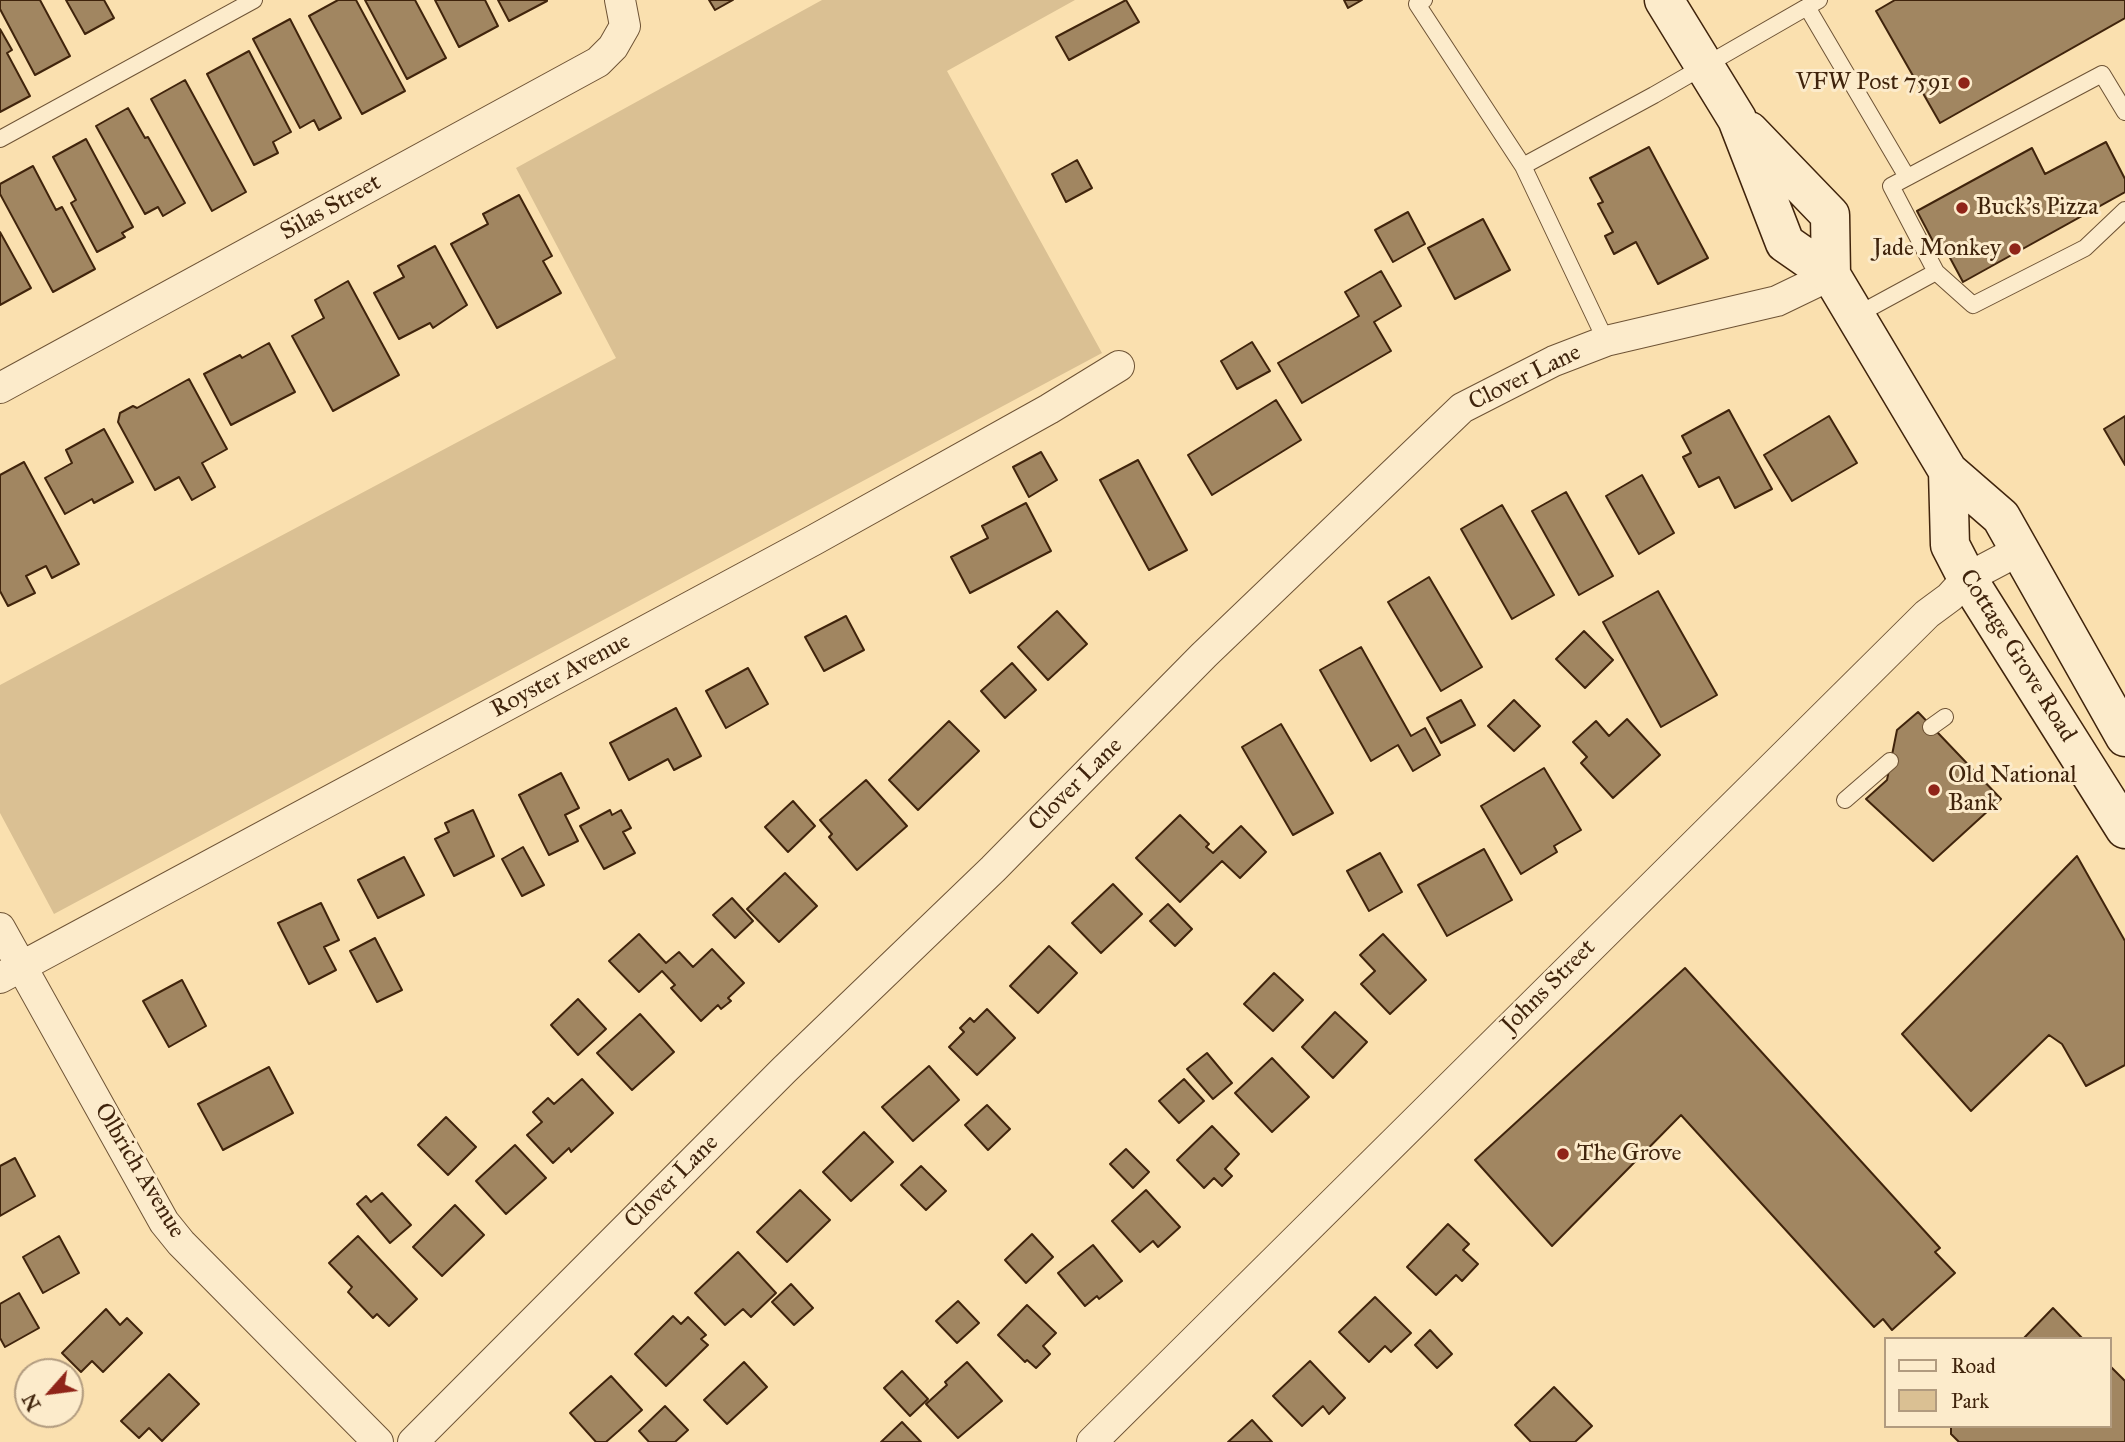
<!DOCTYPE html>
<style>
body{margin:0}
#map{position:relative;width:2125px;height:1442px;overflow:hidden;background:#fae0af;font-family:"IM FELL Great Primer",serif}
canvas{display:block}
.legend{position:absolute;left:1884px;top:1337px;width:228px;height:91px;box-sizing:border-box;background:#fcebcb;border:2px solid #b19b7f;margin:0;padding:9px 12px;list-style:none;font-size:21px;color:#40240c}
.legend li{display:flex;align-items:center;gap:14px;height:35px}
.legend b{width:35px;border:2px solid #b19b7f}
.north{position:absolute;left:14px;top:1358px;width:70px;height:70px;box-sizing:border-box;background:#fcebcb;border:2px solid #b19b7f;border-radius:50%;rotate:242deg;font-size:19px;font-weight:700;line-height:28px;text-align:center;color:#40240c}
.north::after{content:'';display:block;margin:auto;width:24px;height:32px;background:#8f2418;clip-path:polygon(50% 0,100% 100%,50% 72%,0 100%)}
</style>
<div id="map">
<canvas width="2125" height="1442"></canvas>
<ul class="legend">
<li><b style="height:9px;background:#fcebcb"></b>Road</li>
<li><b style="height:19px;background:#dac093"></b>Park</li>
</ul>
<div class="north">N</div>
</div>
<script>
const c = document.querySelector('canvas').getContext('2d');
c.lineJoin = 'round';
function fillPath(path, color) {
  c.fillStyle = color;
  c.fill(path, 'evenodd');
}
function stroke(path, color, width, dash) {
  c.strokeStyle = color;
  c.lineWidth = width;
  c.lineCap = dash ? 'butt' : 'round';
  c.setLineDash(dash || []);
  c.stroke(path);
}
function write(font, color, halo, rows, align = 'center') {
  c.font = font + ' "IM FELL Great Primer",serif';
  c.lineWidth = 6;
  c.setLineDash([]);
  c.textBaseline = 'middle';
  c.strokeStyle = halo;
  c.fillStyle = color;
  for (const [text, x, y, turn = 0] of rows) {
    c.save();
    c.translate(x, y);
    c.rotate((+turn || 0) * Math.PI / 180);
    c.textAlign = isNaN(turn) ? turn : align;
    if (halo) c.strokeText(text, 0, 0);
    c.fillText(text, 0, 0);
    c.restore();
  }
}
fillPath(new Path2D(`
 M822,0h253l-128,71 155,282 -1048,561 -54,-101v-128l616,-327 -100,-190z`), '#dac093');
const building = new Path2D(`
 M0,0h40l30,56 -35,19 -35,-66z
 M66,0h38l10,18 -29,16z
 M338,0h18l49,91 -43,23 -53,-98z
 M365,0h50l31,58 -39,21z
 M435,0h50l13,26 -39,21z
 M498,0h49v1l-38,20z
 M709,0h24l-18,10z
 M1126,0l13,22 -70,38 -13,-23z
 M1344,0h18l-14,8z
 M1895,0h230v18l-185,105 -64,-112z
 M290,19l51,99 -22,12 -5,-10 -14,8 -47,-89z
 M0,29l12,21 -5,3 23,43 -30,16z
 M249,51l42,81 -18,10 5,11 -24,12 -47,-91z
 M185,80l61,112 -34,19 -61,-112z
 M128,108l17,30 3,-1 37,66 -22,13 -5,-9 -13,7 -49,-88z
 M86,139l47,88 -11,6 3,4 -28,15 -26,-49 5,-3 -23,-43z
 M2106,142l19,37v13l-162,90 -21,-39 -6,4 -19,-36 115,-63 13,26z
 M1649,147l59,111 -50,26 -22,-42 -22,12 -9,-18 8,-4 -15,-28 5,-2 -13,-24z
 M1077,160l15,28 -26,14 -14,-28z
 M33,166l23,44 6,-3 33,62 -42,23 -53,-98v-10z
 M519,195l33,61 -9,5 18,32 -64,35 -46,-84 37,-20 -5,-10z
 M1408,212l17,32 -32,18 -18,-32z
 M1483,219l27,51 -55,29 -27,-51z
 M0,232l31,56 -31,17z
 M435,246l32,59 -34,23 -3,-5 -31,16 -25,-46 30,-16 -6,-11z
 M1381,271l20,35 -27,16 17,29 -89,52 -24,-40 81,-47 -14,-24z
 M348,281l51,94 -66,36 -41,-75 32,-18 -9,-18z
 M1252,342l18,29 -33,18 -16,-28z
 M269,343l26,49 -64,33 -27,-51 36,-19 2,3z
 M189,379l38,70 -25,14 13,24 -23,13 -13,-23 -24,13 -37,-68 2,-9 13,-7 4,2z
 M1276,400l25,40 -89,55 -24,-40z
 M1729,410l43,79 -37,19 -16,-31 -20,10 -16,-30 8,-4 -9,-17z
 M1829,416l28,47 -65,38 -28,-46z
 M2125,416v49l-21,-36z
 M104,429l29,53 -39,21 -2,-4 -27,15 -20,-36 27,-15 -6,-13z
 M1041,452l16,28 -28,17 -16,-30z
 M1138,460l49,90 -38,20 -49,-90z
 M24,462l55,102 -27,14 -6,-12 -20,10 9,17 -27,13 -8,-15v-116z
 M1642,475l32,58 -35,21 -33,-58z
 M1566,492l47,84 -34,19 -47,-84z
 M1026,503l25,48 -81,42 -19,-36 37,-19 -6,-12z
 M1502,505l52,90 -42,24 -51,-90z
 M1429,577l53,90 -41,24 -53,-89z
 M1658,591l59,104 -56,32 -58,-105z
 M1057,611l30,33 -39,36 -30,-33z
 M846,616l18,34 -40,21 -19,-34z
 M1584,631l29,29 -28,28 -29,-29z
 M1361,647l50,89 14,-8 15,27 -27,16 -15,-26 -27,16 -51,-91z
 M1012,663l24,27 -31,28 -24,-27z
 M748,668l20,36 -42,24 -20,-37z
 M1461,700l14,25 -34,18 -14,-25z
 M1514,700l26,26 -26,25 -26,-25z
 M676,708l25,48 -27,14 -6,-11 -39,21 -19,-37z
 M1918,712l83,87 -68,62 -67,-62 21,-19 10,-50z
 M1627,719l33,36 -47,43 -32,-35 6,-6 -14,-15 23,-21 13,15z
 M949,721l30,30 -61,59 -29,-30z
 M1281,724l52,89 -40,22 -51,-88z
 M1544,768l37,62 -27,16 3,6 -36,22 -40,-68z
 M561,773l18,35 -14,7 13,26 -29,14 -30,-60z
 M866,780l41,46 -50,44 -28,-33 3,-3 -12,-14z
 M793,801l22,25 -27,26 -23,-25z
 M473,810l21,46 -40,20 -19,-37 14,-7 -4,-9z
 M610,810l2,5 9,-5 10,18 -8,4 12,21 -31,16 -24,-43z
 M1180,815l29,29 -3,3 7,6 28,-27 25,26 -26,26 -18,-17 -42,41 -44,-44z
 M523,847l21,38 -22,11 -20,-37z
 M1484,849l28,51 -65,36 -29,-51z
 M1380,853l22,39 -33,19 -22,-40z
 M2077,856l48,85v124l-39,21 -24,-42 -13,-9 -78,76 -69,-77z
 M404,857l20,38 -46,23 -20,-38z
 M785,873l32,33 -38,36 -32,-33z
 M1113,884l29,30 -41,39 -29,-30z
 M732,898l21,23 -18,17 -22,-23z
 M321,903l18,37 -15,7 12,23 -27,14 -31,-61z
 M1168,904l24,25 -17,17 -25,-25z
 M639,934l27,29 13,-11 14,15 19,-18 32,34 -16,15 3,3 -10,8 -3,-4 -17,16 -30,-33 4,-3 -13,-14 -23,21 -30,-31z
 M1383,934l43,46 -36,34 -29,-30 14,-13 -15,-16z
 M375,938l27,52 -25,12 -27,-51z
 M1049,946l28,27 -39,40 -28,-27z
 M1685,968l255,280 -5,4 20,21 -63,57 -9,-11 -9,8 -193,-212 -129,131 -77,-86z
 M1274,973l29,27 -30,31 -29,-27z
 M182,980l24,46 -37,21 -26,-46z
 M578,999l28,30 -28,26 -27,-30z
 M987,1009l28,29 -38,37 -28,-28 15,-15 -4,-4 10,-10 4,4z
 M1335,1012l32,30 -34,36 -31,-31z
 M640,1014l34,38 -42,38 -35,-37z
 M1207,1053l25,30 -19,16 -26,-30z
 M1272,1058l37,39 -37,35 -37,-39z
 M929,1066l30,34 -46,41 -31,-34z
 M269,1067l24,46 -70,37 -25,-46z
 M582,1079l31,34 -42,39 -2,-4 -16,15 -26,-28 15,-13 -9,-10 15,-14 6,6z
 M1184,1079l20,22 -25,22 -20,-22z
 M987,1105l23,24 -22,21 -23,-25z
 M446,1117l30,30 -28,28 -30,-30z
 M1212,1126l27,28 -14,15 7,7 -10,10 -8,-8 -10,10 -27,-28z
 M864,1132l29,30 -42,39 -28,-29z
 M515,1145l31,33 -40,36 -30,-33z
 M1126,1149l23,23 -16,16 -23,-24z
 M15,1158l20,38 -35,20v-50z
 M921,1166l25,25 -20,19 -25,-25z
 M800,1190l30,30 -43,42 -30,-30z
 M1146,1190l34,37 -22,20 -5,-6 -13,11 -28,-31z
 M382,1193l29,32 -21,18 -33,-39 9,-8 5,6z
 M455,1205l29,30 -42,41 -29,-29z
 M1448,1224l21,20 -6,6 15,14 -16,17 -6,-6 -20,20 -29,-28z
 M1032,1234l21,23 -27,26 -21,-23z
 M59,1236l20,37 -36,20 -20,-36z
 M358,1236l59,63 -28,27 -12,-12 -4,4 -25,-26 4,-5 -23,-24z
 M1093,1245l29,36 -23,18 -2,-3 -12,10 -27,-33z
 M738,1252l38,41 -25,24 -8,-8 -18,16 -30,-32z
 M791,1284l22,24 -19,17 -22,-23z
 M19,1293l20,35 -34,19 -5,-9v-34z
 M1375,1297l36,36 -20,19 -6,-6 -16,16 -30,-30z
 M958,1301l21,22 -22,20 -21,-22z
 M1027,1305l29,28 -13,13 7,8 -14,14 -9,-8 -2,2 -27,-27z
 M2053,1308l30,31h-60z
 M106,1309l14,16 7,-7 15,15 -39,39 -11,-11 -11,11 -19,-19z
 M673,1316l8,8 7,-7 18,18 -5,4 7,6 -42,41 -31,-32z
 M1430,1330l22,24 -15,14 -22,-23z
 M1310,1361l35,37 -16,16 -6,-8 -21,20 -29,-30z
 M744,1362l23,25 -40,37 -23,-24z
 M967,1362l35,39 -44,37 -32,-34 21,-19 -2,-3z
 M2109,1365l16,16v61h-166l-8,-8v-8h158z
 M902,1371l26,28 -18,17 -26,-28z
 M169,1374l30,30 -37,37 -13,-13 -10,10 -18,-17z
 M611,1376l31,34 -36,32h-10l-26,-29z
 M1554,1387l38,39 -17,16h-44l-16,-17z
 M665,1406l23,24 -13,12h-26l-10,-11z
 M1252,1420l20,22h-44z
 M902,1422l19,20h-40z`);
fillPath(building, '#a18661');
stroke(building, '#40240c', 2);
const lane = new Path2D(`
 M1424,0l-7,4 106,162
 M1807,7l100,170
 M2125,112l-23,-38 -211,112 45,86 37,33 112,-57 40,-38
 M0,139l254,-139
 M1855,316l81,-44
 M1606,341l-83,-175 131,-71 165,-95
 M1931,727l14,-10
 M1845,800l45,-39`);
const street = new Path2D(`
 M0,388l598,-326 15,-15 12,-21 -5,-26
 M0,928l164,294 17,21 197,199
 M0,978l814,-438 235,-131 70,-43
 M413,1442l371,-372 209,-201 211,-214 258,-247 92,-47 52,-20 171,-40 54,-26
 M1092,1442l835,-828 23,-17 17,-19 53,-28`);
const secondary = new Path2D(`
 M1664,0l73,119 48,124 46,32 117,196 53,46 124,220
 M1749,131l81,84 1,60
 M1948,471l2,74 17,33 158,251`);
stroke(lane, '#6e5335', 18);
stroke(street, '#6e5335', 32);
stroke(secondary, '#40240c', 41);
stroke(lane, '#fcebcb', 16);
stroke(street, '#fcebcb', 30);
stroke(secondary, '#fcebcb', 38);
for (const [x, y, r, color] of [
 [1964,83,7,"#8f2418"],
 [1962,208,7,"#8f2418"],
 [2015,249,7,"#8f2418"],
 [1934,790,7,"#8f2418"],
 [1563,1154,7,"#8f2418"]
]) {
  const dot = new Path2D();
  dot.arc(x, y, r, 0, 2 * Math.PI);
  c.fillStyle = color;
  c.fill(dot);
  stroke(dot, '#fcebcb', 2.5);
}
write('24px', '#40240c', '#fcebcb', [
 ["VFW Post 7591",1950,83,"right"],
 ["Buck's Pizza",1976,208],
 ["Jade Monkey",2001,249,"right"],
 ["Old National",1948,776],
 ["Bank",1948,804],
 ["The Grove",1577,1154]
], 'left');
write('24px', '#40240c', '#fcebcb', [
 ["Silas Street",331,208,-29],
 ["Clover Lane",1525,378,-26],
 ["Cottage Grove Road",2017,656,58],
 ["Royster Avenue",561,676,-28],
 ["Clover Lane",1076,785,-45],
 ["Johns Street",1549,987,-45],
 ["Olbrich Avenue",139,1171,59],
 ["Clover Lane",672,1182,-45]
]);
</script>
